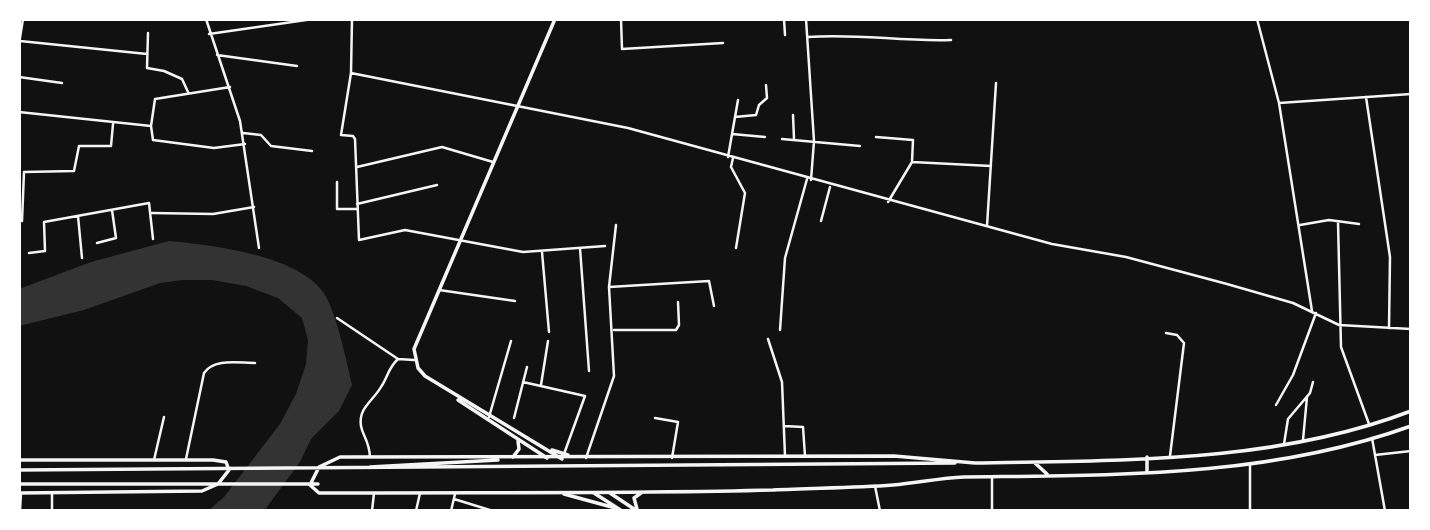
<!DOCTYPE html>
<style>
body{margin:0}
#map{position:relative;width:1430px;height:530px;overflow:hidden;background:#111;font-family:"Public Sans",sans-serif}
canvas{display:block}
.frame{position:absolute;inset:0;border:21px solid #fff;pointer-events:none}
</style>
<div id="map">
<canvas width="1430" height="530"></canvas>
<div class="frame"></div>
</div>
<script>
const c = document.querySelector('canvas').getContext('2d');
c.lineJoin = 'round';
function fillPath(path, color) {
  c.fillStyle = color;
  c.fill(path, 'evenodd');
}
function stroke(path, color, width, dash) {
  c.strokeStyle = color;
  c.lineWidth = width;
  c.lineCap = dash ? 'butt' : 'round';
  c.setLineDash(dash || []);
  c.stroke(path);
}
fillPath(new Path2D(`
 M169,241c43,4 128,14 154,51 13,18 24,71 29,93l-13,26 -28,28 -11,23 -36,49h-56l16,-14 56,-73 16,-30 10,-30 2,-24 -6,-22 -24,-20 -32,-12 -34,-6h-30l-22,3 -76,27 -65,16v-37l72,-27z`), '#333');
stroke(new Path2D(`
 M206,19l34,102 19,127
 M352,19l-1,54 -10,62 12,1 2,3 4,101 46,-10 118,22 82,-6
 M621,19l1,30 101,-6
 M784,19l1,16
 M806,19l8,122 -3,39
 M1257,19l22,84 33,208
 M148,33l-1,35 17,3 18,8 6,13
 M209,34l104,-15
 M808,37c49,-4 94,5 143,3
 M20,41l127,13
 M19,44l4,-25
 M217,55l80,11
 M351,73l277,55 424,116 74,13 101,27 66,19 46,22 72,4
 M19,77l43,6
 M1366,97l24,160 -1,71
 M1279,103l132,-9
 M19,112l132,14 4,-27 75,-12
 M793,115l1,24
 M735,117l21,-2 3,-10 8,-7 -1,-13
 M151,126l2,14 61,8 31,-4
 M243,133l18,2 10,11 41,5
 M732,134l33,3
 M876,137l37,3 -1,22 -24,40
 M782,139l78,7
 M728,157l10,-57
 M733,158l-2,9 14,26 -9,55
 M912,162l79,4
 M357,167l85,-20 51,15
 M337,182v27h20
 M357,204l80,-19
 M152,213l61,1 41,-7
 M78,216l4,42
 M22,221l2,-49 50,-1 5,-25h32l2,-22
 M821,221l9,-34
 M1338,222l3,125 28,77
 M1300,225l29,-5 30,4
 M987,226l9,-143
 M97,243l19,-5 -4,-28
 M580,248l9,123
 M542,252l7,80
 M29,253l16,-2 -1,-29 105,-19 4,36
 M609,287l100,-6 5,25
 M439,290l76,11
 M337,318l61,41 16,1
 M614,330h62l3,-5 -1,-23
 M780,330l5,-72 22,-79
 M1166,333l11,2 7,8 -14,113
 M768,339l14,43 3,74
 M523,382l62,14 -21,58
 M541,385l7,-44
 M1276,405l17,-30 23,-62
 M489,417l22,-76
 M514,418l13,-51
 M655,418l23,4 -6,36
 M784,426l19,1 2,29
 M1372,438l13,73
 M1303,440l4,-43
 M1284,444l4,-25 22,-26 3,-11
 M1375,455l36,-4
 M370,457c-1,-17 -7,-20 -9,-31 -3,-18 12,-25 20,-39 7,-10 7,-19 17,-28
 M586,458l28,-82 -5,-89 7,-62
 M186,459l18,-86c10,-15 34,-10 51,-10
 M154,460l10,-43
 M992,478v33
 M875,486l5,25
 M52,493v18
 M454,499l39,12
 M372,511l2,-18
 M416,511l4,-18
 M451,511l4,-17
 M1250,511v-46`), '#f5f5f5', 2.5);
stroke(new Path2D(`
 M20,511l1,-18`), '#f5f5f5', 2.5);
stroke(new Path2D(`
 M555,19l-141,330 4,19 7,8 137,83
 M458,400l89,58
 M552,450l16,5
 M513,457l6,-8 -1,-8
 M594,493l28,18
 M610,493l27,18
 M564,494l55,15
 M637,509l-3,-11 7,-5`), '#f5f5f5', 3.5);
stroke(new Path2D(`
 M1147,457v15
 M19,460h194l13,2 3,8 -11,14 -16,7 -183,2
 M974,463c145,-3 299,1 437,-52
 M975,463l-81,-7 -554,1 -21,10 -9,18 9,8h13c147,-1 294,1 441,-3 40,-2 80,-2 120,-5 24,-2 47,-7 71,-8 150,-2 303,1 447,-51
 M1035,463l12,11
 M370,467l128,-7
 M19,470l936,-7
 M19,484h299`), '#f5f5f5', 3.5);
</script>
